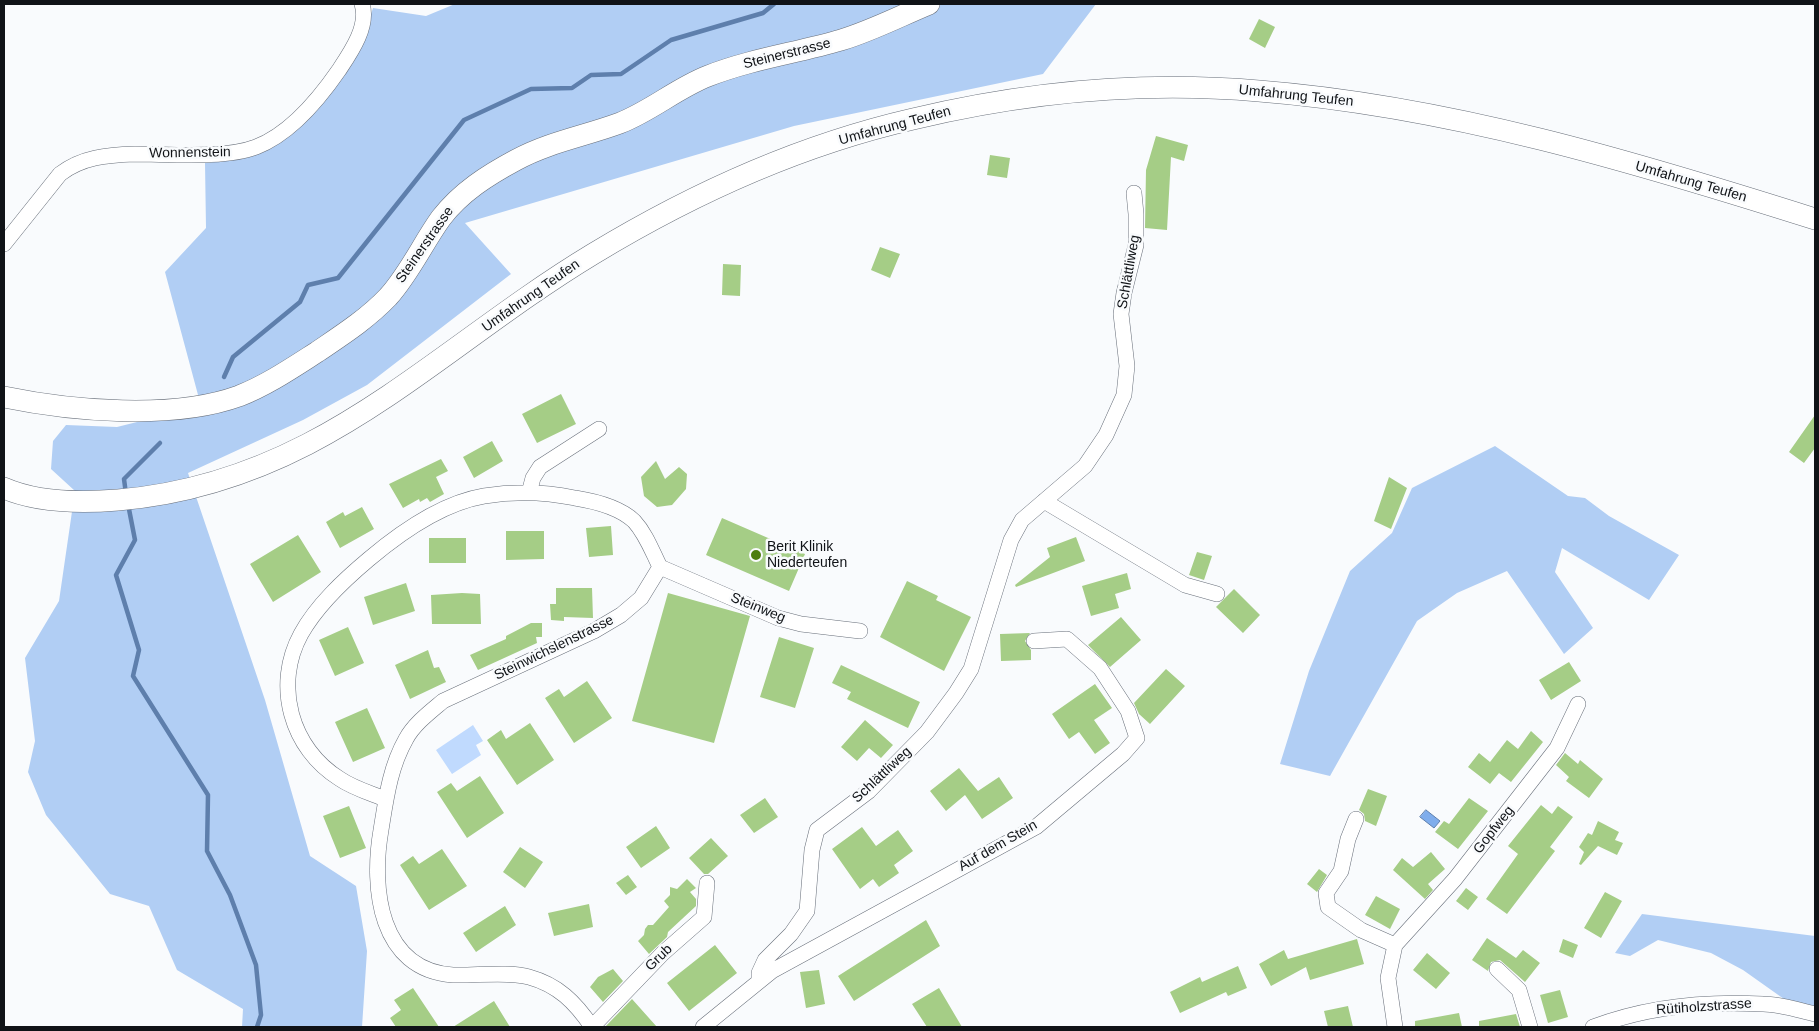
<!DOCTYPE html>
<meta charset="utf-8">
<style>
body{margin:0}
#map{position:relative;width:1819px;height:1031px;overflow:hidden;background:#f9fbfd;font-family:Helvetica,sans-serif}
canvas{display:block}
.frame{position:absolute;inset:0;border:5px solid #101317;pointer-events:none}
</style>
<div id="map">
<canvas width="1819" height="1031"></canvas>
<div class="frame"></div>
</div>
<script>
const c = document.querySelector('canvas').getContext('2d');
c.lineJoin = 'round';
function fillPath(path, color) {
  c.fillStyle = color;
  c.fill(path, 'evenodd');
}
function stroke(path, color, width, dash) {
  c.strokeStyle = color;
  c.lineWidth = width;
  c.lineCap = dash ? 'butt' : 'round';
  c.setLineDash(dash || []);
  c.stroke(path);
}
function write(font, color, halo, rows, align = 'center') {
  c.font = font + ' Helvetica,sans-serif';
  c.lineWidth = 5;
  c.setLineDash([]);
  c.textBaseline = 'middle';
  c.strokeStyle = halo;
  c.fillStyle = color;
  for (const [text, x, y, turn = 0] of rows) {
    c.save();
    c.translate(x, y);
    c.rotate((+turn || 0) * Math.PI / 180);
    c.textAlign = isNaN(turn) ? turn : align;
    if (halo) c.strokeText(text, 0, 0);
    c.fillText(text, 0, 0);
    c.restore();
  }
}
fillPath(new Path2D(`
 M473,725l10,16 -7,4 5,10 -29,19 -16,-24z`), '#c0dafe');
fillPath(new Path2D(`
 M455,4h641l-53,70 -249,52 -329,97 46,51 -144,111 -64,35 -115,53 77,227 45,156 46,30 11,65 -5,76h-120l1,-18 -66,-39 -28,-64 -39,-12 -64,-79 -18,-43 7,-31 -10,-83 34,-57 16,-110 -24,-22 2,-28 13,-16 51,2 84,-21 -36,-134 41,-44 -1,-65 37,-4 28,-11 92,-107 11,-33 53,8z
 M1495,446l73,50 17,2 24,18 70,39 -30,45 -87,-52 -7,24 38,56 -29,26 -57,-83 -50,22 -40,28 -87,155 -50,-12 29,-93 41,-100 42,-38 20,-45z
 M1642,914l173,22v85l-72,-51 -32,-17 -53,-13 -28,16 -15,-3z`), '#b1cef4');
const water = new Path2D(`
 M1426,810l14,11 -6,7 -14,-11z`);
fillPath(water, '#7fadec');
stroke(water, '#5e7fac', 1);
stroke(new Path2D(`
 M224,377l9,-20 67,-55 8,-17 30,-7 126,-158 67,-31 41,-1 19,-13 30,-1 50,-34 92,-27 11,-9
 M126,494l-2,-15 36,-36
 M128,504l7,36 -19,35 23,75 -6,26 75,119 -1,56 23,44 26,70 5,50 -4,12`), '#5e7fac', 4.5);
fillPath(new Path2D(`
 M1259,19l16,8 -10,21 -16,-9z
 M1156,136l32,9 -4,16 -13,-4 -4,73 -22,-2 1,-58z
 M990,155l20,3 -3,20 -20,-3z
 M880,247l20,7 -10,24 -19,-8z
 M723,264l18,1 -1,31 -18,-1z
 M561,394l15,30 -39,19 -15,-29z
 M1815,415v33l-11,15 -15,-11z
 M492,441l11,20 -29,17 -11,-21z
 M441,459l7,12 -12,6 8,17 -14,8 -3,-4 -7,4 -1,-3 -16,9 -14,-24z
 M656,461l9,18 14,-12 8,7 -1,15 -14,16 -15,2 -13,-11 -3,-19z
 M1389,477l18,11 -16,41 -17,-8z
 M362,507l12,22 -34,19 -14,-26 17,-10 2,4z
 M722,518l83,36 -16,37 -83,-36z
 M611,526l2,29 -24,2 -3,-29z
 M506,531h38v28l-38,1z
 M298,535l23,37 -48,30 -23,-38z
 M1076,537l9,24 -69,26 -1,-2 35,-28 -3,-9z
 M429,538h37v25h-37z
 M1197,552l15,4 -8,24 -15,-5z
 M1127,573l4,16 -16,5 4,14 -28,8 -9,-30z
 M907,581l31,15 -2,4 35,17 -27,54 -64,-34z
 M406,583l9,28 -42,14 -9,-28z
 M556,588h36l1,30 -29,-1v4l-13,-1 -1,-16h6z
 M1234,589l26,26 -17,18 -27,-26z
 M462,593l18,1 1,30h-49l-1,-29z
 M668,593l82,23 -36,127 -82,-22z
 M1121,617l20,23 -31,27 -22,-22z
 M531,623h11v14h-6l1,6 -59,27 -8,-15 36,-16v-3z
 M348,627l16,36 -29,13 -16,-36z
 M1030,633l-5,8 6,9v10l-30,1 -1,-27z
 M779,637l35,11 -19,60 -35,-11z
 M428,650l6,18 5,-1 7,15 -36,17 -15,-34z
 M1569,662l12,19 -30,19 -12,-20z
 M841,665l79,37 -12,26 -61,-29 4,-7 -19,-9z
 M1166,669l19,17 -35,38 -11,-10 -5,-11z
 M587,681l25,37 -38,25 -29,-45 14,-9 5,8z
 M1095,684l17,24 -18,12 16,23 -15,11 -16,-22 -10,7 -17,-25z
 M367,708l18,40 -32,14 -18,-40z
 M865,720l28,25 -12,13 -12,-10 -12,13 -16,-14z
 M530,723l24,37 -37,25 -30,-45 14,-10 5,9z
 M1531,731l12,11 -32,40 -12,-9 -9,11 -22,-17 11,-14 11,9 17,-22 11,9z
 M1565,753l13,11 2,-4 23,19 -14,19 -23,-17 3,-4 -13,-12z
 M959,768l19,23 21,-14 14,21 -31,21 -17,-24 -19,16 -16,-20z
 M480,776l24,37 -37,25 -30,-46 14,-9 6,8z
 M1368,789l19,7 -11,30 -11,-5 -1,-7 -5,-4z
 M765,798l13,19 -24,16 -14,-18z
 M1469,798l19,13 -30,38 -23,-17 9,-11 5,3z
 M1541,805l11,9 6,-8 15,11 -23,30 5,4 -48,63 -21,-15 32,-45 -10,-8z
 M349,806l17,42 -26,10 -17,-42z
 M1598,821l21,11 -4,8 8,3 -6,12 -19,-9 -17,19 -2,-1 5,-12 -5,-5 9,-14 4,2z
 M656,826l14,22 -29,20 -15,-21z
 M862,827l14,19 22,-16 15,21 -19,14 5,8 -20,14 -6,-8 -13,10 -28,-40z
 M711,838l17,18 -20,18h-4l-15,-16z
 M520,847l23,15 -18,26 -22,-16z
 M442,849l25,37 -38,24 -29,-45 13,-9 6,8z
 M1431,852l14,17 -17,15 5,6 -8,9 -32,-29 9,-12 11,9z
 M1319,869l8,6 -10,17 -10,-8z
 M628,875l9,12 -11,8 -10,-12z
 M687,879l9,9 -6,4 6,7v7l-28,26 -1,5 -18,17 -11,-13 6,-6 1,-6 3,-4h5l16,-18 -5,-6 6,-6v-8l7,2z
 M1466,888l12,9 -10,13 -12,-9z
 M1605,892l17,9 -21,37 -17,-10z
 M1376,896l24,13 -10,20 -25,-14z
 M589,904l4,23 -39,9 -6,-23z
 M505,906l11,19 -40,27 -13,-19z
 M926,920l14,26 -86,55 -16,-25z
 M1487,938l29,20 7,-8 17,13 -15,19 -25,-22 -9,2 -3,9 -16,-11z
 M1357,939l7,25 -54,16 -4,-13 -35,19 -12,-22 25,-14 4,9z
 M1563,939l15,6 -5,13 -14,-6z
 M715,945l22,28 -48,38 -22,-28z
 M1427,953l23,20 -14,16 -23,-19z
 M1238,966l9,22 -19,8 -2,-4 -46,21 -10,-21 30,-15 2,5z
 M613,969l10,12 -20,21 -13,-15 8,-10z
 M819,970l6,34 -19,4 -6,-36z
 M413,988l26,39h-43l-6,-9 11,-8 -7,-10z
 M939,988l23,39h-35l-15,-23z
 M1560,990l8,27 -20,6 -8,-28z
 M632,999l25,28h-52z
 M494,1001l16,26h-57z
 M1348,1006l5,21h-25l-4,-16z
 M1459,1013l3,14h-47v-6z
 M1516,1014l4,13h-41v-6z`), '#a5cd86');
const street = new Path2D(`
 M4,244l56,-70c22,-17 47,-19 75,-20 34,0 90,5 121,-7 34,-13 63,-48 83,-77 12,-18 30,-44 23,-66
 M529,493l4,-15 7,-11 59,-38
 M1044,501l141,84 32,9
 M660,567l118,51 23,6 59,7
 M385,799c-15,-6 -32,-11 -45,-20 -49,-30 -67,-94 -39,-145 16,-29 43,-54 68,-75 32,-27 73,-56 115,-63 30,-5 62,-4 91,2 19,3 44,9 59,23 12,13 18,30 26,46l-19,31 -20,17 -27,16 -151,70c-13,11 -29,23 -37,38 -16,28 -20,60 -25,91 -10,58 -2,140 72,145 21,1 56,-4 76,2 29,8 46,25 63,50
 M1356,819l-8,20 -7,32 -15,22 2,14 33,23 34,15
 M1497,969l22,21 11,37
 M759,980v-7l6,-13 26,-26 16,-23 5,-61 5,-20 52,-39 58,-59 29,-39 15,-24 40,-129 11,-20 63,-54 21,-31 18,-40 3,-29 -6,-52 3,-21 12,-48v-31l-2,-21
 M592,1027l71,-74 41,-36 3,-34
 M703,1027l69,-56 264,-144 87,-73 14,-16 -9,-27 -28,-43 -33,-29 -33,2
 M1395,1027l-7,-49 7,-33 60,-66 102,-131 21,-44
 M1593,1027c53,-20 114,-26 170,-23 17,0 35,6 52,10`);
const secondary = new Path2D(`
 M4,397c68,14 169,23 235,-1 28,-11 53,-28 78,-44 25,-17 50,-33 71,-55 21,-23 35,-54 53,-79 20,-26 47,-43 75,-58 33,-18 69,-24 104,-37 31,-12 57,-35 88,-47 43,-17 89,-23 133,-36 30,-9 59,-24 88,-36
 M4,488c34,15 77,15 114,12 202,-17 313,-148 475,-246 99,-60 207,-109 320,-135 113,-27 231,-38 346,-28 190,15 376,71 556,128`);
stroke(street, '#686f7a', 16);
stroke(secondary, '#686f7a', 22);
stroke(street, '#fff', 15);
stroke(secondary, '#fff', 21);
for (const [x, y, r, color] of [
 [756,555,6,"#4d7e0e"]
]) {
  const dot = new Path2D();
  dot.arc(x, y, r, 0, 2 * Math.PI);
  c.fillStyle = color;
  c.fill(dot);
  stroke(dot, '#f9fbfd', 2);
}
write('14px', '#101317', '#f9fbfd', [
 ["Steinerstrasse",787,54,-14],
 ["Umfahrung Teufen",1296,96,6],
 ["Umfahrung Teufen",895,126,-15],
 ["Wonnenstein",190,153,-1],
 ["Umfahrung Teufen",1691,182,16],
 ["Steinerstrasse",425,245,-55],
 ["Schlättliweg",1129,272,-80],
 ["Umfahrung Teufen",531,296,-35],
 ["Steinweg",758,608,22],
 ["Steinwichslenstrasse",554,648,-26],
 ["Schlättliweg",882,775,-43],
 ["Gopfweg",1494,830,-52],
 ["Auf dem Stein",998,846,-30],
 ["Grub",659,958,-44],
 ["Rütiholzstrasse",1704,1007,-4]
]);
write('14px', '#101317', '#f9fbfd', [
 ["Berit Klinik",767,547],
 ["Niederteufen",767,563]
], 'left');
</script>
